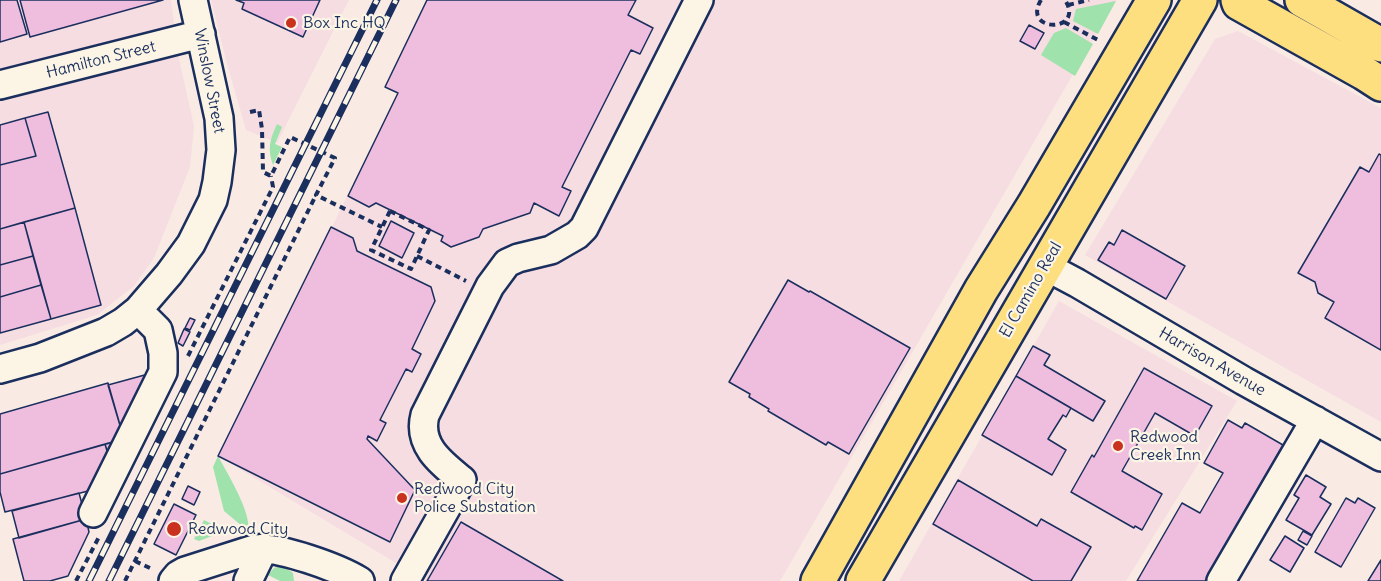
<!DOCTYPE html>
<style>
body{margin:0}
canvas{display:block;background:#f9eae4}
</style>
<canvas width="1381" height="581"></canvas>
<script>
const c = document.querySelector('canvas').getContext('2d');
c.lineJoin = 'round';
function fillPath(path, color) {
  c.fillStyle = color;
  c.fill(path, 'evenodd');
}
function stroke(path, color, width, dash) {
  c.strokeStyle = color;
  c.lineWidth = width;
  c.lineCap = dash ? 'butt' : 'round';
  c.setLineDash(dash || []);
  c.stroke(path);
}
function write(font, color, halo, rows, align = 'center') {
  c.font = font + ' Delius,sans-serif';
  c.lineWidth = 4.5;
  c.setLineDash([]);
  c.textBaseline = 'middle';
  c.strokeStyle = halo;
  c.fillStyle = color;
  for (const [text, x, y, turn = 0] of rows) {
    c.save();
    c.translate(x, y);
    c.rotate((+turn || 0) * Math.PI / 180);
    c.textAlign = isNaN(turn) ? turn : align;
    if (halo) c.strokeText(text, 0, 0);
    c.fillText(text, 0, 0);
    c.restore();
  }
}
fillPath(new Path2D(`
 M0,0h171l7,54 16,72 -4,41 -36,91 -20,28 -37,29 -97,30z
 M211,0h138l-72,143 -31,-13 -19,-66z
 M427,0h689l-336,581h-354l-208,-125 180,-362 -13,-7z
 M1238,31l143,77v314l-296,-167 130,-216z
 M1059,301l178,100 -111,180h-227z`), '#f6dde2');
fillPath(new Path2D(`
 M1116,1l-18,33 -25,-13 3,-12z
 M1066,28l27,16 -18,32 -34,-21 13,-22z
 M277,124l5,3 -7,17 7,3 -9,18c-6,-16 -3,-26 4,-41z
 M218,456c9,17 34,57 30,75l-24,-20 -11,-44z
 M204,520l18,9 -2,4 -21,8 -5,-2z
 M280,566l5,1 8,6 1,8h-14l-12,-6 6,-7z`), '#9fe2ac');
const building = new Path2D(`
 M0,0h17l10,34 -27,8z
 M20,0h143l-133,37z
 M236,0h84l-17,37 -61,-28 2,-6z
 M427,0h209l-8,15 25,13 -13,26 -9,-4 -69,137 9,4 -12,25 -25,-13 -4,10 -47,16 -4,8 -28,10 -10,-6 2,-5 -67,-33 -7,4 -21,-11 50,-103 -13,-6z
 M1029,25l15,8 -9,16 -15,-8z
 M48,112l27,96 -75,21v-64l36,-9 -11,-38z
 M25,118l11,38 -36,9v-40z
 M1379,154l2,1v195l-56,-32 9,-16 -16,-9 -3,-11 -17,-9 62,-106 9,5z
 M75,208l26,97 -50,14 -27,-97z
 M391,221l23,12 -12,25 -23,-12z
 M24,222l9,34 -33,9v-36z
 M331,227l22,11 4,13 74,36 4,14 -23,48 9,5 -9,18 -6,-3 -26,51 6,3 -9,18 -9,-5 -1,3 48,51 -25,52 -172,-86z
 M1122,230l63,36 -19,33 -68,-39 11,-18 5,3z
 M33,256l8,29 -41,12v-32z
 M788,280l21,12 1,-1 100,57 -61,106 -21,-12 -2,3 -58,-34 1,-2 -20,-12 1,-3 -21,-12z
 M41,285l10,34 -51,14v-36z
 M190,318l5,2 -5,10 -5,-2z
 M184,329l6,3 -7,14 -5,-3z
 M1033,346l17,9 -6,10 61,36 -12,20 -77,-45z
 M1144,368l68,38 -17,30 -40,-23 -33,58 40,23 -20,36 -7,-4 -1,2 -63,-36 21,-37 2,2z
 M152,373l3,5 -40,80 -5,2 -5,-16 19,-5 -16,-54z
 M1016,376l55,32 -5,9 -3,-2 -15,24 18,11 -14,25 -70,-40z
 M108,383l16,56 -124,35v-60z
 M1228,420l14,8 3,-5 38,22 -78,136h-68l45,-78 18,10 23,-40 -19,-10z
 M105,444l6,21 -11,23 -95,24 -5,-20v-18z
 M1306,475l20,12 -6,10 11,7 -19,31 -26,-15 13,-22 -5,-3z
 M958,480l79,46 4,-7 50,28 -20,34h-38l-100,-57z
 M188,486l12,6 -6,13 -12,-6z
 M79,493l7,26 -67,19 -7,-27z
 M1346,498l9,5 3,-5 17,10 -34,59 -26,-15z
 M174,504l22,11 -20,40 -22,-11z
 M86,519l3,13 -21,44 -18,5h-26l-11,-42z
 M461,522l102,59h-136z
 M1303,531l9,5 -5,9 -9,-5z
 M1285,536l19,12 -14,24 -20,-12z
 M1381,560v21h-13z`);
fillPath(building, '#efbedf');
stroke(building, '#1b2f5e', 1.5);
const minor = new Path2D(`
 M0,85l201,-51
 M1045,266l32,17 167,98 137,76
 M0,369l40,-11 66,-26 17,-10 15,-12 31,-36 22,-30 22,-44 4,-18 4,-32 -2,-32 -26,-118
 M93,513l70,-141v-19l-5,-23 -20,-20
 M173,581l5,-6 7,-4 69,-22c25,-3 85,19 106,32
 M248,581l16,-33
 M405,581l57,-101c-21,-17 -45,-35 -37,-65l65,-129 17,-23 11,-5 33,-8 26,-15 7,-7 115,-228
 M1221,581l94,-161`);
const major = new Path2D(`
 M1238,0l1,3 125,70 17,11
 M1302,0l79,45
 M818,581l163,-291 53,-85 120,-205
 M863,581l337,-581`);
stroke(minor, '#1b2f5e', 32);
stroke(major, '#1b2f5e', 38);
stroke(new Path2D(`
 M1041,0c-20,33 45,33 24,0
 M1068,5l21,-5
 M1064,22l34,18
 M250,112l9,-2 3,19 1,43 8,4 19,-39 45,21 -19,37 66,32
 M390,211l39,19 -18,39 -40,-19z
 M417,256l49,25
 M188,356l85,-169 -2,-11
 M135,561l19,9
 M76,581l24,-46
 M125,581l191,-386`), '#1b2f5e', 4, [6, 4.5]);
stroke(minor, '#fcf5e5', 27);
stroke(major, '#fddf80', 33);
const rail = new Path2D(`
 M89,581l288,-581
 M109,581l287,-581`);
stroke(rail, '#1b2f5e', 7);
stroke(rail, '#fcf5e5', 4.5, [14]);
for (const [x, y, r, color] of [
 [291,23,6,"#c8321e"],
 [1118,446,6,"#c8321e"],
 [402,498,6,"#c8321e"],
 [174,529,8,"#c8321e"]
]) {
  const dot = new Path2D();
  dot.arc(x, y, r, 0, 2 * Math.PI);
  c.fillStyle = color;
  c.fill(dot);
  stroke(dot, '#fcf5e5', 2);
}
write('16px', '#1b2f5e', '#fcf5e5', [
 ["Box Inc HQ",303,23],
 ["Redwood",1130,437],
 ["Creek Inn",1130,455],
 ["Redwood City",414,489],
 ["Police Substation",414,507],
 ["Redwood City",188,529]
], 'left');
write('16px', '#1b2f5e', '#fcf5e5', [
 ["Hamilton Street",101,60,-14],
 ["Winslow Street",209,81,79],
 ["El Camino Real",1031,290,-60],
 ["Harrison Avenue",1212,362,30]
]);
</script>
